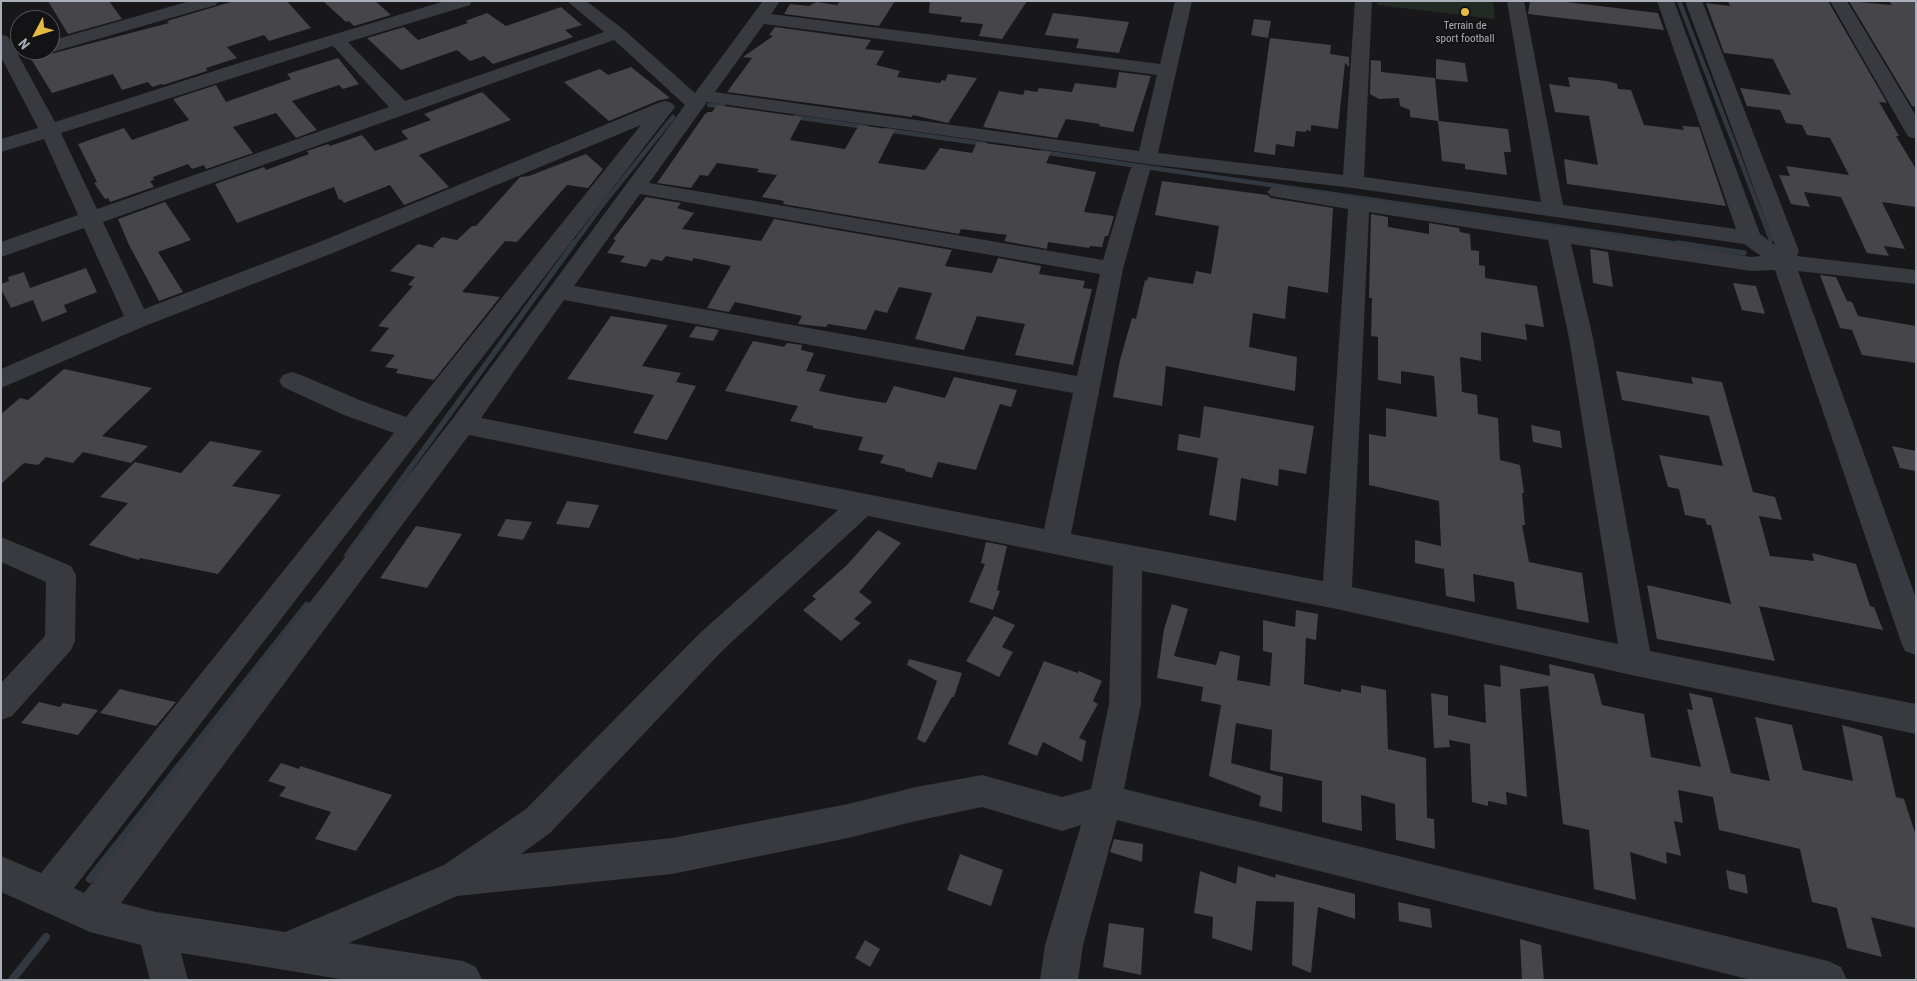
<!DOCTYPE html>
<style>
body{margin:0}
#map{position:relative;width:1917px;height:981px;overflow:hidden;background:#18181a;font-family:"Roboto Condensed",sans-serif}
canvas{display:block}
.frame{position:absolute;inset:0;border:2px solid #abafb9;pointer-events:none}
.north{position:absolute;left:10px;top:10px;width:50px;height:50px;box-sizing:border-box;background:#131315;border:1px solid #505157;border-radius:50%;rotate:230deg;font-size:14px;font-weight:700;line-height:20px;text-align:center;color:#abafb9}
.north::after{content:'';display:block;margin:auto;width:18px;height:22px;background:#e6b844;clip-path:polygon(50% 0,100% 100%,50% 72%,0 100%)}
</style>
<div id="map">
<canvas width="1917" height="981"></canvas>
<div class="frame"></div>
<div class="north">N</div>
</div>
<script>
const c = document.querySelector('canvas').getContext('2d');
c.lineJoin = 'round';
function fillPath(path, color) {
  c.fillStyle = color;
  c.fill(path, 'evenodd');
}
function stroke(path, color, width, dash) {
  c.strokeStyle = color;
  c.lineWidth = width;
  c.lineCap = dash ? 'butt' : 'round';
  c.setLineDash(dash || []);
  c.stroke(path);
}
function write(font, color, halo, rows, align = 'center') {
  c.font = font + ' "Roboto Condensed",sans-serif';
  c.lineWidth = 4;
  c.setLineDash([]);
  c.textBaseline = 'middle';
  c.strokeStyle = halo;
  c.fillStyle = color;
  for (const [text, x, y, turn = 0] of rows) {
    c.save();
    c.translate(x, y);
    c.rotate((+turn || 0) * Math.PI / 180);
    c.textAlign = isNaN(turn) ? turn : align;
    if (halo) c.strokeText(text, 0, 0);
    c.fillText(text, 0, 0);
    c.restore();
  }
}
fillPath(new Path2D(`
 M1377,1h116l2,18 -118,-14z`), '#222a24');
stroke(new Path2D(`
 M1679,1l92,239
 M709,105l14,1
 M795,117l71,10
 M886,130l99,14
 M1042,152l644,93
 M573,245l30,-41 70,-87`), '#31383f', 4.5);
stroke(new Path2D(`
 M1677,243l67,10
 M347,555l227,-312`), '#31383f', 5.5);
stroke(new Path2D(`
 M90,879l217,-273
 M12,980l34,-43`), '#31383f', 8);
fillPath(new Path2D(`
 M48,1h61l13,18 -54,15z
 M234,1h53l24,27 -42,13 -5,-6 -37,12 10,11 -31,10 1,3 -44,14 -1,-1 -10,3 -4,-5 -26,8 -9,-16 -61,19 -21,-34 138,-36 -2,-2z
 M323,1h52l16,14 -37,11 -5,-5 -3,1z
 M840,1h55l-16,25 -95,-12 6,-10 19,2 7,-4 21,3z
 M930,1h97l-25,38 -23,-3 4,-12 -23,-2 2,-5 -33,-4z
 M1530,1h28l100,12 6,17 -136,-16z
 M1728,1h100l59,102 -8,-1 20,34h-3l20,33v38l-34,-5 23,47 -21,-3 5,10 -22,-3 -26,-56 -37,-5 6,15 -19,-3 -12,-29 11,1 -4,-10 63,9 -19,-37 -23,-3 -5,-10 -16,-2 -6,-13 -33,-4 -7,-18 51,7 -18,-36 -49,-6 -18,-50 24,3z
 M1849,1l43,4 -3,-4h27v106l-4,-1z
 M561,7l21,18 -17,5 8,7 -80,27 -9,-8 -14,5 -13,-11 -56,20 -34,-32 37,-11 14,13 50,-17 -2,-2 2,-1 19,-7 19,13z
 M1053,13l76,9 -10,31 -43,-5 3,-9 -34,-4z
 M1254,19l17,2 -3,17 -17,-3z
 M775,27l96,13 -6,9 19,2 -8,14 24,6 -3,6 43,6 2,-3 3,1 3,-7 29,4 -29,45 -35,-8 -1,2 -185,-25 25,-34 -9,-1 30,-21 -4,-1z
 M1270,38l61,7 -1,9 19,3v10l-4,-4 -7,66 -27,-4v6l-5,-1v2l-10,-1 -2,16 -18,-3 -1,11 -21,-3z
 M338,58l21,26 -16,5 -4,-4 -47,16 25,29 -21,8 -20,-25 -43,14 20,26 -47,16 -2,-4 -12,4 -4,-5 -35,13 1,3 -4,1 4,6 -44,15 -2,-4 -3,1 -11,-16 3,-1 -19,-38 46,-16 8,12 57,-20 -16,-21 43,-14 10,17 65,-23 -4,-5z
 M1436,59l29,4 3,19 -32,-3z
 M1371,60l10,1v11l54,6 4,43 69,8 3,23h-7l3,23 -42,-6v-5l-23,-3 -4,-40 -28,-4v-7l-10,-4 -1,-8 -20,1 -9,-5z
 M631,67l39,31 -13,3 -48,20 -45,-39 36,-13 8,6z
 M1119,72l32,4 -18,56 -34,-6 1,-2 -34,-5 -9,19 -74,-11 16,-36 24,4 2,-5 12,2 2,-4 33,4 3,-9 41,5z
 M1568,77l39,4 10,3 1,5 13,1 13,35 40,5 -2,-4 17,1 27,79 -159,-22 -3,-25 34,6 -9,-49 -34,-4 -6,-28 21,3z
 M482,92l29,28 -92,35 30,32 -45,18 -14,-20 -46,18 -3,-4 -2,1 -5,-13 -97,36 -22,-39 49,-17 2,3 43,-16 -2,-3 21,-7 2,2 32,-11 13,16 33,-12 -7,-8 30,-11 -7,-6z
 M717,105l85,12 -12,23 55,9 14,-24 36,5 -17,33 47,7 15,-22 32,5 5,-11 74,10 -5,11 50,9 -12,40 30,4 -6,20h-3l-3,11 -12,-1 -1,2 -41,-6 -1,7 -43,-8 3,-6 -46,-6 -2,5 -176,-30 1,-3 -22,-4 15,-22 -20,-3 2,-3 -42,-6 -9,13 -8,-1 -9,13 -34,-5 48,-69 3,-2h4z
 M586,154l17,15 -15,19 -21,-3 -50,57 -12,-1 -43,51 38,5 -66,83 -38,-7 2,-4 -13,-2 10,-12 -25,-4 19,-23 -11,-2 35,-40 -5,-1 7,-8 -25,-6 28,-27 17,4 -2,-2 9,-9 15,3 15,-14h4l44,-49 9,-1z
 M1162,181l105,14 4,3 62,10 -5,85 -40,-7 -3,33 -32,-6 -4,34 48,10 -2,34 -129,-25 -4,40 -49,-9 7,-37 12,-42 4,1 9,-39 2,1 1,-4 45,7 3,-13 15,3 8,-48 -64,-11z
 M646,197l35,6 -4,5 17,5 -12,16 79,12 13,-22 178,31 -7,16 47,7 6,-15 43,8 -2,8 46,7 -2,7 9,1 -19,76 -58,-10 10,-31 -48,-8 -13,34 -49,-11 17,-46 -33,-6 -12,26 -12,-3 -9,20 -38,-6 -2,3 -28,-3 4,-8 -67,-14 -6,10 -22,-4 24,-42 -37,-8 -2,3 -26,-5 -4,5 -11,-2 -5,8 -26,-5 5,-6 -18,-3 9,-13 -3,-1z
 M165,202l26,38 -33,12 25,40 -24,9 -30,-56 -11,-26z
 M1371,214l17,3v10l41,7v-11l30,5 1,4 10,2 1,16 8,1v14l6,1v12l52,8 7,41 -19,-3 2,16 -46,-8v29l-21,-4 2,35 15,3 1,19 20,4 2,42 20,5 4,28h-2l3,32h-3l7,37 53,11 7,50 -72,-14 -3,-27 -41,-8 2,28 -29,-6 -2,-27 -29,-6v-23l26,6 -2,-45 -70,-16v-51l17,3v-29l51,9 -3,-41 -33,-5v13l-23,-4v-43l-7,-1 1,-38h-3z
 M1590,249l18,3 5,35 -20,-4z
 M86,268l11,24 -33,13 3,7 -25,10 -9,-22 -22,8 -10,-19v-5l8,-3 -1,-4 16,-5 6,16z
 M1820,275l16,2 11,24 5,1 6,14 58,10v37l-54,-8 -10,-25 -12,-2z
 M1733,283l23,3 9,28 -23,-4z
 M611,316l57,9 -26,41 39,7 -5,9 20,4 -29,54 -34,-7 21,-38 -87,-16z
 M696,326l23,4 -6,11 -24,-4z
 M753,341l31,6 3,-4 15,2 -1,5 13,3 -8,18 20,4 -7,16 36,7 31,5 8,-17 51,12 9,-21 63,13 -6,17 -11,-3 -24,66 -38,-8 -6,16 -27,-7v-2l-25,-6 4,-8 -26,-5 5,-13 -50,-9v-2l-23,-5 8,-15 -73,-15z
 M64,369l88,19 -50,48 46,10 -17,17 -48,-11 -10,11 -27,-6 -8,8 -14,-2 -23,21v-70l19,-16 8,2z
 M1616,371l77,13 -2,-7 31,5 31,110 22,5 7,23 -23,-4 11,40 44,5 -2,-8 44,11 14,42 4,1 9,23 -124,-24 16,55 -118,-22 -10,-54 84,19 -20,-79h-4l-2,-6 -20,-4 -6,-26 -11,-2 -9,-32 64,11 -14,-50 -87,-16z
 M1204,406l110,20 -8,48 -27,-5 -1,17 -37,-8 -5,43 -27,-6 9,-57 -41,-8 2,-16 21,4z
 M1531,425l29,6 2,17 -29,-6z
 M210,441l52,10 -30,35 49,9 -63,79 -78,-16 -1,2 -50,-15 39,-42 -28,-6 35,-35 46,11z
 M1892,446l24,5v20l-16,-3z
 M567,501l32,4 -10,23 -33,-4z
 M506,519l26,3 -9,18 -26,-4z
 M416,526l46,8 -35,54 -47,-10z
 M878,530l23,13 -42,49 13,10 -18,17 7,4 -20,18 -38,-31 13,-11 -4,-3 35,-31z
 M986,542l21,4 -10,44 3,1 -7,19 -24,-8 16,-38 -4,-1z
 M1172,604l16,5 -14,47 42,9 4,-14 20,5 -3,24 33,6 2,-33 -9,-2v-31l32,7 1,-17 22,4 -2,26 -10,-2 -2,46 37,8v-3l20,4v-8l25,5 2,59 38,9 1,60 7,1 1,30 -39,-9 -1,-36 -34,-9 1,36 -40,-9v-41l-52,-11 2,-40 -36,-7 -5,40 52,14 -1,35 -23,-6 2,-10 -52,-20 12,-71 -20,-4 2,-14 -46,-9 7,-49z
 M994,616l21,9 -13,22 11,5 -14,25 -33,-16z
 M909,659l53,14 -8,24h-2l-27,46 -8,-4 20,-58 -30,-16z
 M1044,661l34,12 1,-2 23,10 -9,20 5,3 -19,34 7,3 -4,21 -39,-20 -6,14 -29,-12z
 M1549,664l45,10 8,31 42,9 7,43 50,10 -14,-58 6,1 -4,-17 23,5 19,75 39,8 -15,-64 37,8 11,45 50,11 -11,-56 40,11 14,61 8,2 12,37v92l-45,-11 11,40 -35,-9 -10,-40 -25,-6 -12,-53 -81,-19 -6,-33 -35,-7 5,33 -9,-2 7,35 -15,-4 1,12 -37,-12 6,48 -42,-11 -5,-59 -26,-6 -15,-138 -28,3 7,108 -21,-5 1,13 -19,-4v5l-16,-4 -2,-58 -21,-4 1,7 -16,1 -3,-55 17,3v19l38,8 -2,-39 17,3 -1,-22 50,11z
 M120,689l7,2 49,11 -20,24 -56,-13z
 M39,702l21,5 3,-4 35,7 -20,25 -57,-12z
 M281,763l18,6 1,-3 92,29 -36,56 -41,-12 16,-27 -52,-16 7,-9 -18,-6z
 M1114,839l29,5 -1,18 -32,-10z
 M960,854l43,16 -12,36 -44,-16z
 M1238,866l38,12 -1,-4 80,20v25l-37,-12 -7,66 -19,-8 2,-63 -38,-1 -4,50 -40,-13 1,-21 -19,-4 6,-42 36,13z
 M1726,870l19,5 3,19 -19,-5z
 M1398,902l32,7 2,19 -33,-7z
 M1109,923l35,5 -3,47 -38,-8z
 M1520,939l21,6 3,35h-22z
 M865,940l15,9 -10,18 -15,-9z`), '#45454a');
fillPath(new Path2D(`
 M190,1h28l-2,4 -160,46 -6,1 -7,-2h7v-9z
 M445,1h27l-2,4 -122,37 57,59 199,-69 -37,-31h19l37,28 72,64 68,-92h17l-9,13 389,50 15,-63h17l-34,152 185,22 12,-174h17l-8,176 177,25 -34,-201h17l39,204 173,24 -79,-228h17l86,233 15,11 -90,-244h17l97,250 -2,5 119,14v14l-118,-13 118,327v57l-11,-4 -4,-9 -126,-372 -24,1 -180,-27 22,94 57,313 266,53v30l-280,-58 -299,-67 -195,-38 -1,133 -17,85 704,172 13,6 6,13h-96l-634,-160 -34,125 -5,35h-38l5,-35 36,-120 -19,6 -80,-24 -66,14 -68,17 -176,36 -215,22 -108,47 114,18 13,6 6,13h-136l-165,-27 7,27h-38l-9,-35 -51,-13 -89,-40v-36l40,17 353,-440 -50,-18 -61,-28 -4,-6 4,-6 9,-3 9,3 61,26 44,16 235,-292 -308,128 -188,73 -144,62v-19l123,-53 -40,-88 -83,29v-15l77,-27 -34,-76 -43,13v-13l37,-11 -37,-71v-22l6,1 3,4 45,82 187,-60zM764,24l393,51 -18,76 -424,-59zM614,40l71,65 -231,312 -370,476 -10,-5 601,-781 -3,-4 -7,-2 -7,2 -341,140 -173,66 -41,-87zM333,46l56,61 -292,102 -36,-76zM707,102l440,62 206,24 391,56 17,12 -10,1 -193,-31 -4,1 -276,-41 -7,2 -4,4 4,4 77,13 -25,372 -252,-47 52,-265 27,-99 -3,-4 -7,-2 -7,2 -3,4 -27,90 -454,-77zM640,194l460,80 -23,102 -503,-90zM1369,212l179,28 21,98 49,306 -266,-57zM564,300l509,93 -29,136 -563,-111zM469,435l369,75 -138,123 -174,176 -82,56 -159,67 -129,-20 -35,-9zM868,516l245,50 -4,138 -18,85 -29,8 -80,-22 -66,12 -68,17 -176,34 -151,16 29,-21 172,-182z
 M1830,1h17l69,115v23l-7,-2 -3,-4z
 M1,537l70,29 5,9 -1,66 -4,9 -59,66 -11,4v-37l44,-47 1,-54 -45,-20z`), '#393a3f');
for (const [x, y, r, color] of [
 [1465,12,5,"#e6b844"]
]) {
  const dot = new Path2D();
  dot.arc(x, y, r, 0, 2 * Math.PI);
  c.fillStyle = color;
  c.fill(dot);
  stroke(dot, '#131315', 2);
}
write('11px', '#abafb9', '#131315', [
 ["Terrain de",1465,26],
 ["sport football",1465,39]
]);
</script>
